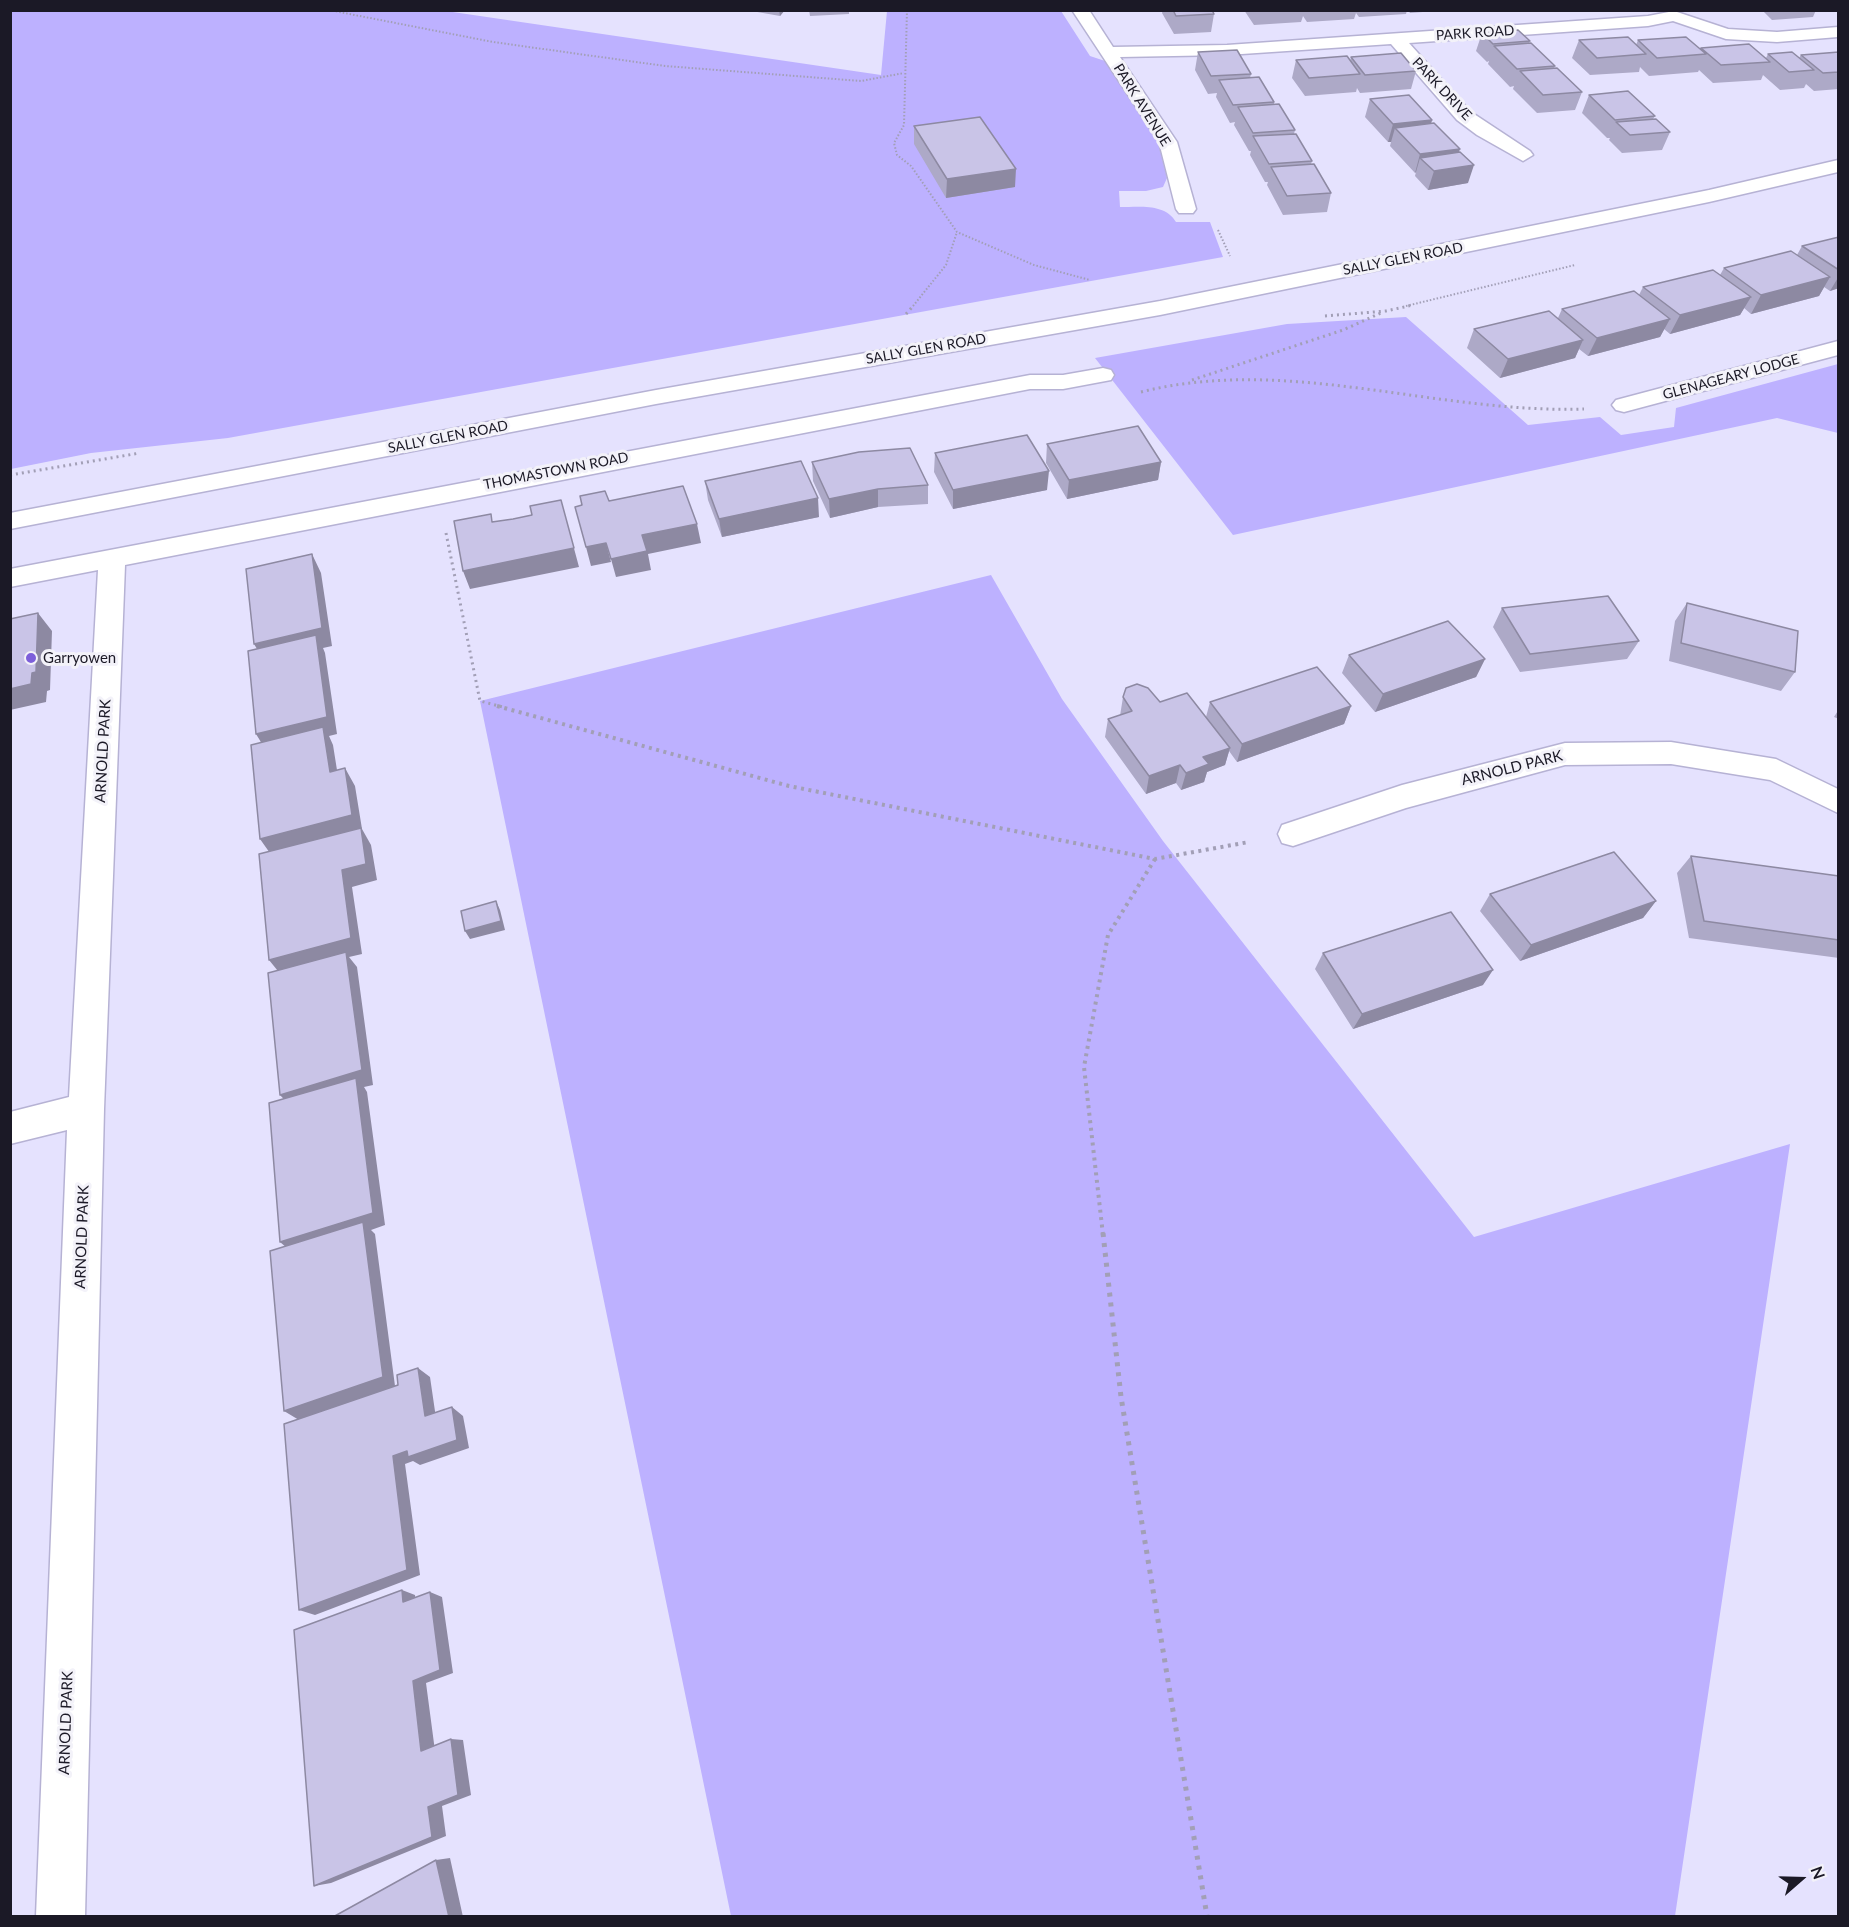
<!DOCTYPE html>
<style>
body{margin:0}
#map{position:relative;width:1849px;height:1927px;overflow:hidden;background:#e5e2fe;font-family:Lato,sans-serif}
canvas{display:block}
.frame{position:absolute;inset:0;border:12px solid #1b1926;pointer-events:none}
.north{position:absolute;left:1771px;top:1849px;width:60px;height:60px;-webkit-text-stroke:4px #f3f2f9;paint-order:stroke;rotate:70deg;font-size:16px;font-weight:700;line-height:24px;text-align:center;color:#1b1926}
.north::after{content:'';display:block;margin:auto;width:21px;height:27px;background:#1b1926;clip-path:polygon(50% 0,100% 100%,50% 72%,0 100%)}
</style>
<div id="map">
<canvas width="1849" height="1927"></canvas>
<div class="frame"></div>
<div class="north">N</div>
</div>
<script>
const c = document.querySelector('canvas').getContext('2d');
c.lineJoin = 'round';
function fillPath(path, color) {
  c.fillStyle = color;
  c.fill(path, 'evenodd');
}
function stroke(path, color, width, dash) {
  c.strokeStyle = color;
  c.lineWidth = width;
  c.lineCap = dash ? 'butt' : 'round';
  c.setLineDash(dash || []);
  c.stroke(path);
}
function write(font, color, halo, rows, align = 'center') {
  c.font = font + ' Lato,sans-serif';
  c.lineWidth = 6;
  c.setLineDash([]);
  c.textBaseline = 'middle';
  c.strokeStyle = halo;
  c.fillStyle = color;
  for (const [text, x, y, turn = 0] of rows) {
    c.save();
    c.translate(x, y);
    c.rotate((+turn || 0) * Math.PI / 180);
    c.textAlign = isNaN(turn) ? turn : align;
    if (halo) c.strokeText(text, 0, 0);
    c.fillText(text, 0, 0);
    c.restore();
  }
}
fillPath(new Path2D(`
 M11,11h435l435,64 6,-64h174l29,45 18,6 36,53 14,27 9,36 -4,9 -17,4h-27l1,16c19,0 45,-4 56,15h34l13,35 -995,181 -137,15 -80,16z
 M1406,317l122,108 72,-8 21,18 53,-8 2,-19 162,-44v69l-61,-15 -544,117 -138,-177 192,-34z
 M991,575l71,124 101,142 311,396 316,-93 -115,772h-944l-251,-1215z`), '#bdb1ff');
const minor = new Path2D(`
 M1072,10h17l24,37 114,-2 421,-29 26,-5 54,18 49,3 61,-5v10l-61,5 -51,-3 -53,-18 -25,5 -239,17 62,69 59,39 3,4 -10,6 -46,-26 -20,-15 -66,-76 -164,11 -107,2 57,85 19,67 -3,4h-14l-3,-4 -17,-67z
 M1838,341v14l-214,57 -8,-2 -4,-5 4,-5z
 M1103,368l8,2 3,5 -3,5 -48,9h-33l-905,176 -21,544 -19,807h-49l31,-786 -57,14v-32l59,-15 29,-527 -88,17v-18l1020,-194h33z
 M1671,742l105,17 62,30v24l-68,-33 -99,-16 -106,1 -159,43 -113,38 -11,-3 -4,-9 4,-9 120,-40 163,-42z`);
const major = new Path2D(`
 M1838,160v12l-129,30 -549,113 -504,89 -646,125v-16l646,-123 504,-89 549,-111z`);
stroke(minor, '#b6b2d4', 3);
stroke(major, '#b6b2d4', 3);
stroke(new Path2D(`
 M329,10l164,32 172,24 196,15 43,-8
 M907,10l-3,115 -10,18 3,12 14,11 46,66 77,33 56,15
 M1218,230l12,26
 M913,306l33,-41 11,-33
 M1406,306l169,-41`), '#a29fb6', 2, [1.5, 2]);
stroke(new Path2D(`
 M906,314l8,-9
 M1325,316l61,-5 27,-6
 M1192,380l151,-50 40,-18
 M1141,392c147,-37 295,22 443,17
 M10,475l130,-22
 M446,533l34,168 23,6`), '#a29fb6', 3, [2, 4]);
stroke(new Path2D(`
 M497,706l292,80 366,73 94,-17
 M1103,1235l-19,-168 24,-132 47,-76`), '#a29fb6', 4, [3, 4.5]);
stroke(new Path2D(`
 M1103,1233l18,164 86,519`), '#a29fb6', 5, [4, 6]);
fillPath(minor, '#fff');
fillPath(major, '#fff');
fillPath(new Path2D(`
 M746,10h39l-5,6z
 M809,10h40v4l-39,2z
 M1163,10h49l2,4 -3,18 -37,2 -12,-21z
 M1244,10h163l-1,4 -47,3 -3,-4 -2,6 -47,3 -4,-6 -2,6 -47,3z
 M1408,10h40l-38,3z
 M1762,10h54l-3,7 -41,3z
 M1482,33l48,8 -1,2 26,23 -1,2 28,24 -7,18 -38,3 -24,-24 1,-3 -4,1 -22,-23 1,-3 -2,1 -11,-11z
 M1579,40l57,5 2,-5 62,9 1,-1 65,10 2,-4 31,4 2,-3 38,-3v37l-25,2 -8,-7 -2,4 -24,2 -17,-15 -2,5 -48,3 -14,-13 -1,2 -49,4 -9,-9 -1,5 -49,3 -18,-17z
 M1198,52l53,22 -1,4 24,24v3l21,25 -1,4 18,27 -1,3 20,29 -4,19 -44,3 -16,-30 1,-3h-3l-15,-27 1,-4h-2l-15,-26 1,-3 -5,1 -14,-26 1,-4 -9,1 -13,-24z
 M1351,57l65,14 -5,18 -51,4 -3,-5 -1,4 -51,4 -13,-18 4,-18 54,1z
 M1589,95l66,21 -2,3 17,13 -8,18 -40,3 -13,-13 1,-2h-3l-25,-25z
 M1370,99l62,21 -1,3 28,29 9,31 -40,7 -13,-14 1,-4 -1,1 -25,-27 1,-4h-3l-23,-25z
 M914,126l101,61 -69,11 -32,-54z
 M1839,237v51l-9,3 -6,-4 -5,9 -68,18 -7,-6 -4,7 -70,19 -6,-5 -4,8 -72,19 -9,-7 -4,9 -75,20 -33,-30 7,-19 84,-11 4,-9 77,-14 4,-8 77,-12 4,-7 73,-13 5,-9z
 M1047,444l114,18 -3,18 -91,19 -21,-36z
 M935,453l112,37 -94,19 -19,-37z
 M812,462l116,23v19l-50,3 -48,11 -17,-37z
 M705,481l114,36 -97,20 -14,-37z
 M1687,603l108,69 -14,19 -112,-30 6,-40z
 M1502,608l137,33 -12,18 -107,13 -27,-45z
 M1349,655l136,4 -9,18 -101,35 -33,-39z
 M1123,697l37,5 46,15 4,-15 141,4 -7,18 -107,38 -8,-11 -4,14 -18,7 -3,10 -23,8 -5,-7 -30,11 -41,-57 3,-18 12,-3z
 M1839,709v10l-5,-2z
 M1691,856l148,20v82l-150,-20 -12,-65z
 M1490,894l166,7 -13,17 -123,43 -40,-50z
 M1323,953l160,32 -130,44 -38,-60z`), '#ada9c7');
fillPath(new Path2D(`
 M779,10h6l-5,6z
 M1432,120l-5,18 -32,-10 -4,14h-3l5,-18z
 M1460,149l-6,18 -34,-9 -4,14 -1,1 5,-19z
 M1474,165l-6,18 -40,7 6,-19z
 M1016,169l-1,18 -69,11 1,-19z
 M1839,276v12l-9,3z
 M1830,277l-11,19 -68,18 10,-19z
 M1751,297l-11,18 -70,19 10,-19z
 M1670,319l-10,18 -72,19 9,-18z
 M1583,340l-8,18 -75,20 8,-19z
 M1161,462l-3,18 -91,19 2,-19z
 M1049,471l-2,19 -94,19v-19z
 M878,489v18l-48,11 -1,-19z
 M818,498l1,19 -97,20 -3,-18z
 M561,500l18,67 -109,22 -7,-18z
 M697,524l4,19 -53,11 3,16 -35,7 -5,-18 31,-24z
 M606,543l5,19 -20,4 -5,-19z
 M312,554l9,19 11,73 -9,2 2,5 12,81 -8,2 4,9 7,44 -73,-37 -11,-18 9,-72 -11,-18z
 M38,613l14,18 -2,59 -3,1 -1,11 -36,8v-21z
 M1485,659l-9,18 -101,35 8,-18z
 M1351,706l-7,18 -107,38 5,-18z
 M1230,748l-5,17 -18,7 -3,10 -23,8 5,-17 17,-16z
 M1180,765l-4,18 -30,11 3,-18z
 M345,768l10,18 7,43 9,16 6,35 -25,7 10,67 -13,3 8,10 16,118 -9,2 3,5 18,133 -14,5 4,4 20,152 -96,34 -15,-9 10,-157 -14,-12 13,-133 -13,-14 2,-119 -13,-16 3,-104 -12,-17z
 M496,901l4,9 5,20 -35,9 -5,-8z
 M1656,901l-13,17 -123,43 11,-16z
 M1493,970l-10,15 -130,44 9,-15z
 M418,1368l12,9 7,48 -12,-9z
 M452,1407l11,9 6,32 -49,17 -7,-4 -8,3 15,111 -105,40 -16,-5 94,-154z
 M402,1590l13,5 1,12 -13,-5z
 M430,1592l12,5 11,76 -27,10 9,68h-14l-8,-70z
 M451,1739l12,1 8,55 -29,11 4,30 -115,47 -17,3 114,-79z
 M450,1858l13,59h-14l-13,-57z`), '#8d89a2');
const building = new Path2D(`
 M1173,10h39l2,4 -38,2z
 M1518,30l12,11 -37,3 -11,-11z
 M1628,37l18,17 -49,4 -18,-18z
 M1686,37l20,17 -49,4 -19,-18z
 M1531,43l24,23 -38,3 -23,-23z
 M1749,44l21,18 -49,3 -20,-17z
 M1237,50l14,24 -40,2 -13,-24z
 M1792,52l22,18 -25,2 -21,-18z
 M1839,52v20l-16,1 -22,-18z
 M1401,53l15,18 -51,4 -14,-18z
 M1347,56l13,18 -51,4 -13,-18z
 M1557,68l25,24 -39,3 -23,-24z
 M1259,77l15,25 -41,3 -14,-25z
 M1628,91l27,25 -40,4 -26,-25z
 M1409,95l23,25 -39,4 -23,-25z
 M1279,104l16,26 -42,3 -15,-26z
 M980,117l36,52 -69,10 -33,-53z
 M1656,119l14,13 -40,3 -14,-13z
 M1434,123l26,26 -40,5 -25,-26z
 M1296,134l16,27 -43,3 -16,-28z
 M1460,152l14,13 -40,6 -14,-13z
 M1314,164l17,29 -44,3 -16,-29z
 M1839,237v33l-37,-24z
 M1791,251l39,26 -69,18 -37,-27z
 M1713,270l38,27 -71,18 -37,-28z
 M1634,291l36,28 -73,19 -35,-29z
 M1549,311l34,29 -75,19 -34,-30z
 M1138,426l23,36 -92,18 -22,-36z
 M1027,435l22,36 -96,19 -18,-37z
 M910,448l18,37 -50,4 -49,10 -17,-37 47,-10z
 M801,461l17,37 -99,21 -14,-38z
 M683,486l14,38 -55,11 5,16 -36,8 -5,-16 -20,4 -11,-40 7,-2 -2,-9 25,-5 4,10z
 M561,500l13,48 -111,23 -9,-50 37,-7 1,8 21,-3 19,-4 -2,-9z
 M312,554l10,74 -68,16 -8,-75z
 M1608,596l31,45 -109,13 -28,-46z
 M1687,603l111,28 -3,41 -114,-29z
 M38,613l-2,59 -4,1 -1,11 -21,5v-70z
 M1448,621l37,38 -102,35 -34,-39z
 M316,635l11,82 -71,17 -8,-83z
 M1317,667l34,39 -109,38 -32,-42z
 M1137,684l11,4 12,14 27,-9 43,55 -27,9 6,7 -23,9 -6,-8 -31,11 -41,-57 24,-8 -9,-14 3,-9z
 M323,727l7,45 15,-4 7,47 -92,24 -9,-94z
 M361,828l5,36 -24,6 9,68 -82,22 -10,-106z
 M1614,852l42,49 -125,44 -41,-51z
 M1691,856l148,20v64l-135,-19z
 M496,901l5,20 -36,10 -4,-20z
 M1451,912l42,58 -131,44 -39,-61z
 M346,952l16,118 -82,25 -12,-122z
 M356,1078l17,135 -93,29 -11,-139z
 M363,1222l20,155 -99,34 -14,-160z
 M418,1368l7,48 27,-9 5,33 -49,17 -1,-6 -14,5 14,114 -108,40 -15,-186 114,-39 -1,-10z
 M402,1590l1,12 27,-10 10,78 -27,11 8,70 30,-12 7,56 -30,12 4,30 -118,49 -20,-256z
 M436,1860l13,57h-116z`);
fillPath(building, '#c9c4e7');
stroke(building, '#8d89a2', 1.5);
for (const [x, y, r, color] of [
 [31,658,6,"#7d5fda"]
]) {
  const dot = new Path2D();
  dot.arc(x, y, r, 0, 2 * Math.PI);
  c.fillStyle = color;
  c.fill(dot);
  stroke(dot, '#f3f2f9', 2);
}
write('14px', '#1b1926', '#f3f2f9', [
 ["PARK ROAD",1475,33,-4],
 ["PARK DRIVE",1442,89,47],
 ["PARK AVENUE",1142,105,58],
 ["SALLY GLEN ROAD",1403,259,-11],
 ["SALLY GLEN ROAD",926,349,-10],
 ["GLENAGEARY LODGE",1731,377,-15],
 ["SALLY GLEN ROAD",448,437,-11],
 ["THOMASTOWN ROAD",556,471,-11]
]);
write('15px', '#1b1926', '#f3f2f9', [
 ["Garryowen",43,658]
], 'left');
write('15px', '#1b1926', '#f3f2f9', [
 ["ARNOLD PARK",103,751,-87],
 ["ARNOLD PARK",1512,768,-14],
 ["ARNOLD PARK",82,1237,-88],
 ["ARNOLD PARK",66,1723,-88]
]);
</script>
